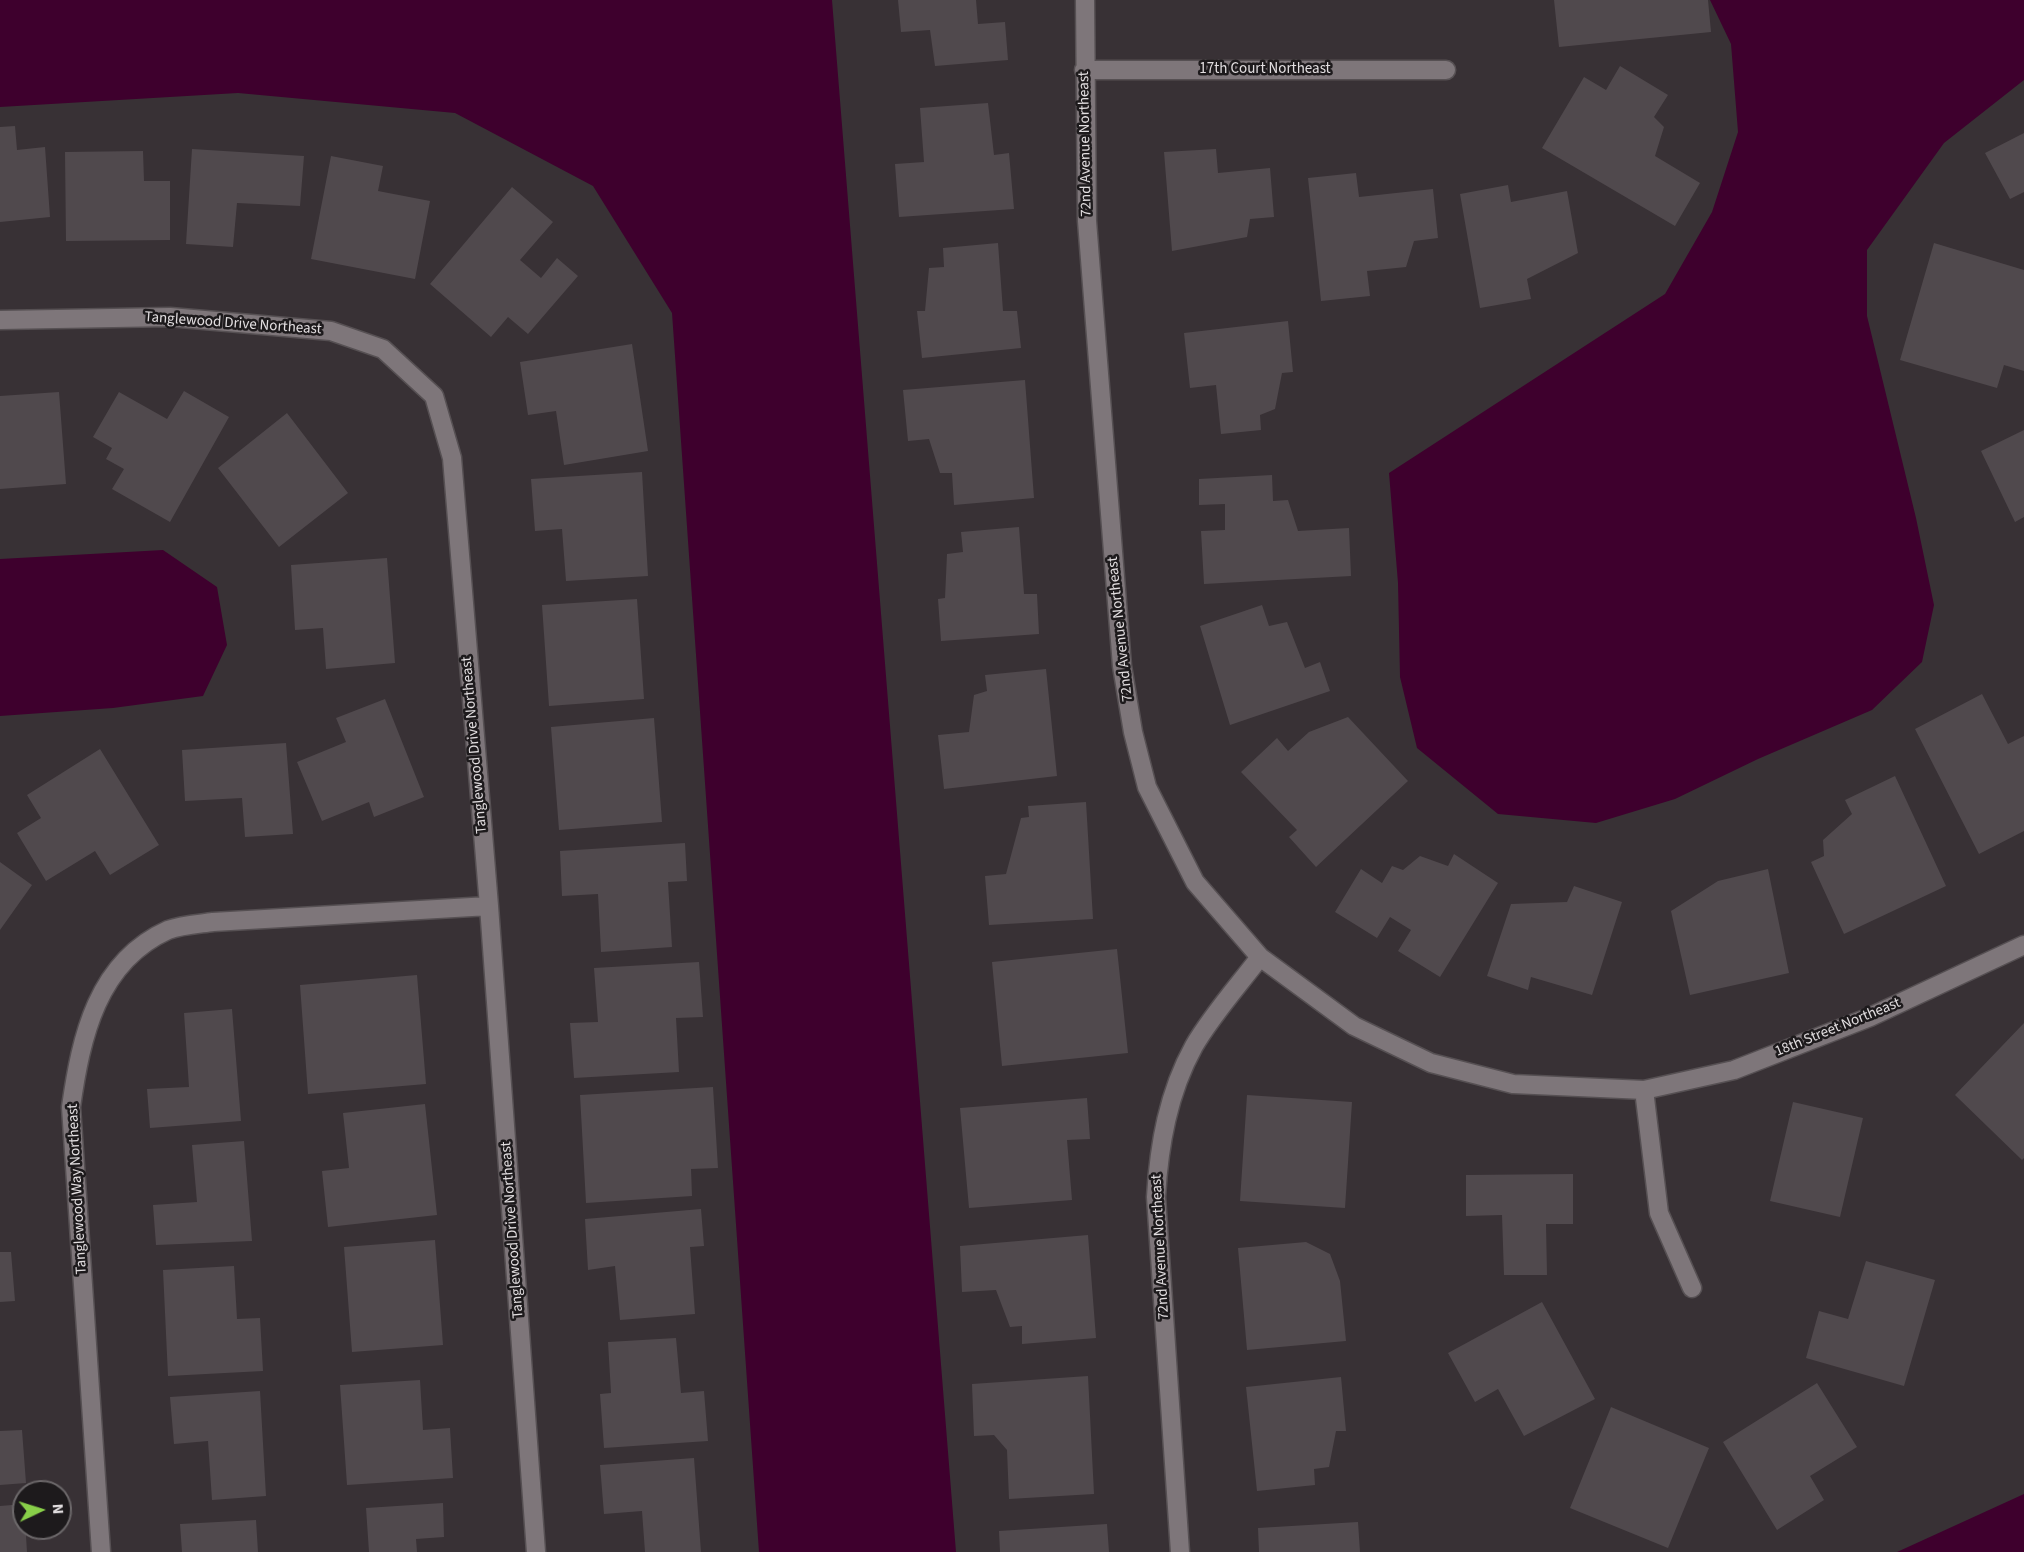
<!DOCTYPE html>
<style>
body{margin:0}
#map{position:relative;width:2024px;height:1552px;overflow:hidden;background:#383135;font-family:"Source Sans 3",sans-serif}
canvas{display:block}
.north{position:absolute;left:12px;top:1480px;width:60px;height:60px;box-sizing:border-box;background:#1d1a1c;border:2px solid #6c686a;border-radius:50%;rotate:86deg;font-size:16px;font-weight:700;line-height:24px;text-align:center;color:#e2dee0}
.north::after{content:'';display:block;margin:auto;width:21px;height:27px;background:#88cf49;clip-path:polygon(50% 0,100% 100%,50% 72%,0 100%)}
</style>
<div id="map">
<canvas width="2024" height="1552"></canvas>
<div class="north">N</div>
</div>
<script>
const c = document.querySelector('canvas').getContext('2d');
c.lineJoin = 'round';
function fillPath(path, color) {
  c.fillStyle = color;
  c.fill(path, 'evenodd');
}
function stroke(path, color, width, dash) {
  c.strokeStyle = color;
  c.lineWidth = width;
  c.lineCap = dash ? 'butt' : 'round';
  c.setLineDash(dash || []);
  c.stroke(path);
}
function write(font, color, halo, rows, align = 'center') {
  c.font = font + ' "Source Sans 3",sans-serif';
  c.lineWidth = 5;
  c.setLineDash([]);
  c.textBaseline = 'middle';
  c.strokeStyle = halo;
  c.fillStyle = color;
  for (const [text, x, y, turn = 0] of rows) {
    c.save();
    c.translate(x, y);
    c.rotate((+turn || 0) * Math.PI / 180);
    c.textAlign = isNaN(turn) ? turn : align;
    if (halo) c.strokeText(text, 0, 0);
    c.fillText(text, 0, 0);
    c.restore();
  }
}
fillPath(new Path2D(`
 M0,0h832l124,1552h-197l-87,-1239 -79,-127 -138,-73 -217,-20 -238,14z
 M1710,0h314v80l-80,63 -77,107v66l49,202 18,87 -12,57 -50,48 -114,49 -83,40 -79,24 -98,-9 -81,-66 -17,-71 -2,-94 -9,-110 276,-179 47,-82 26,-80 -7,-88z
 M163,550l54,37 10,58 -24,51 -90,12 -113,8v-157z
 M2024,1494v58h-127z`), '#3e002d');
fillPath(new Path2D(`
 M898,0h78l2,24 27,-2 3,38 -73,6 -5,-36 -29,2z
 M1554,0h154l3,32 -152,15z
 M1620,66l48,29 -14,22 10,10 -9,29 45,27 -25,43 -133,-78 42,-71 22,13z
 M988,103l6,52 15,-2 5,56 -115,8 -4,-53 29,-2 -4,-54z
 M15,126l2,24 28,-3 5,70 -50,5v-95z
 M2024,133v59l-14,7 -25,-46z
 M192,149l112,7 -4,50 -63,-3 -4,44 -47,-3z
 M1216,149l2,24 52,-5 4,49 -24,2 -3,18 -75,14 -8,-99z
 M143,151l1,30h26v59l-104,1 -1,-89z
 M331,156l52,10 -5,25 52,10 -15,78 -104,-20z
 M1356,173l3,24 74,-8 5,49 -24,3 -8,26 -39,4 3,25 -49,5 -13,-123z
 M1508,185l3,17 56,-11 11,62 -51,26 4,20 -51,9 -20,-114z
 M512,187l41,35 -33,38 21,18 16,-20 21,18 -50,58 -20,-17 -17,20 -61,-53z
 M998,243l5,68h14l4,37 -99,10 -5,-47h8l4,-43 15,-1 -1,-19z
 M1934,243l90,27v101l-20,-6 -7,23 -97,-28z
 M1288,321l5,51 -11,1 -7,36 -15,6 1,15 -40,4 -5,-49 -26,3 -6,-55z
 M632,344l16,107 -84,14 -8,-54 -28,4 -8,-53z
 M1025,380l9,118 -80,7 -2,-32h-12l-11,-34 -21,2 -5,-51z
 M184,391l45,26 -59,105 -58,-33 12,-20 -18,-10 6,-11 -19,-11 26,-45 48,27z
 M59,392l7,92 -66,5v-93z
 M287,413l61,80 -69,54 -61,-79z
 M2024,430v87l-9,5 -34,-71z
 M642,472l6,104 -82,5 -4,-52 -27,2 -4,-52z
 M1272,475l1,26 15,-1 10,31 51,-3 2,48 -147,8 -3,-53 24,-1v-26l-26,1v-26z
 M1019,527l5,67h13l2,40 -98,7 -3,-42 7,-1 2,-44 16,-2 -2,-20z
 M387,558l8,105 -69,6 -3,-41 -28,2 -4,-65z
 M637,599l7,100 -95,7 -7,-101z
 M1262,605l7,21 18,-4 18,46 15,-6 10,29 -100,34 -30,-99z
 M1046,669l11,107 -113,13 -6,-54 31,-3 5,-37 13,-4 -2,-16z
 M1982,694l26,50 16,-8v95l-45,23 -64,-125z
 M385,699l39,98 -50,20 -5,-15 -47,19 -25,-59 49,-20 -10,-24z
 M1348,717l60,64 -92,86 -27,-30 8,-7 -56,-58 36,-34 11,13 21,-19z
 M654,718l8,104 -103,8 -8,-103z
 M286,743l7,91 -48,3 -3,-39 -57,3 -3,-51z
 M100,749l59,96 -49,30 -15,-24 -49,30 -29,-48 24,-15 -14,-23z
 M1895,776l51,110 -102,48 -33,-72 13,-6 -1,-16 29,-26 -7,-14z
 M1086,802l7,117 -104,6 -4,-49 21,-2 15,-56 8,-1 -1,-11z
 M685,843l2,38 -19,1 4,65 -71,5 -3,-58 -36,2 -2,-45z
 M1454,854l44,29 -58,94 -42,-26 13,-21 -21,-13 -13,21 -42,-26 26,-43 21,14 10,-17 11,4 17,-14 28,10z
 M0,862l32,23 -32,45z
 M1768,869l21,104 -99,22 -19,-84 47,-30z
 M1574,886l48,16 -30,93 -61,-18 -3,13 -41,-14 24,-72 56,-2z
 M1117,949l11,104 -126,13 -10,-104z
 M699,962l4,55 -27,1 3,54 -105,6 -4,-55 28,-1 -4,-54z
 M417,975l9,109 -118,10 -8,-109z
 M232,1009l9,112 -91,7 -3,-39 42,-2 -5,-74z
 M2024,1023v135l-2,2 -67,-65z
 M713,1087l5,81 -27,1 1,27 -106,7 -6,-108z
 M1247,1095l105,7 -7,106 -105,-7z
 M1087,1098l3,41 -23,1 5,60 -103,8 -9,-100z
 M1793,1102l70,16 -23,99 -70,-16z
 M425,1104l12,111 -109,12 -6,-56 27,-3 -6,-55z
 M244,1141l8,100 -96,4 -3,-40 44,-3 -5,-57z
 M1573,1174v50h-27l1,51h-43l-2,-60 -36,1v-41z
 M701,1209l3,37 -14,1 5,67 -75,6 -5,-54 -27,4 -3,-51z
 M1088,1235l8,103 -74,6v-18l-12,1 -14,-37 -34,2 -2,-46z
 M435,1240l8,105 -91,7 -8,-105z
 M1306,1242l24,12 10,27 6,60 -99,9 -9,-102z
 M0,1252h11l4,49 -15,1z
 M1866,1261l69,19 -31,106 -98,-28 13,-47 29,8z
 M234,1266l3,53 23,-1 3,53 -95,5 -5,-106z
 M1542,1302l53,97 -71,37 -26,-47 -23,13 -27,-49z
 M676,1338l5,55 23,-2 4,50 -104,7 -4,-54 11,-1 -3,-51z
 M1088,1376l6,118 -85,5 -2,-49 -13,-15 -20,1 -2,-52z
 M1341,1377l5,54h-10l-7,36 -15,2 1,16 -58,6 -11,-104z
 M420,1380l3,50 27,-2 3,50 -106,7 -7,-100z
 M1817,1383l40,64 -47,29 14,24 -47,30 -54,-88z
 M260,1391l6,105 -54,4 -4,-59 -34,3 -4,-47z
 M1611,1407l98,41 -41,100 -98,-40z
 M22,1430l4,53 -26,2v-54z
 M694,1458l7,94h-56l-3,-41 -38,3 -4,-49z
 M443,1503l1,34 -28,2 1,13h-48l-3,-44z
 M24,1504l3,48h-27v-46z
 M256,1520l2,32h-76l-2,-28z
 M1358,1522l2,30h-101l-1,-24z
 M1107,1524l2,28h-109l-1,-21z`), '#50494d');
const minor = new Path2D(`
 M1085,0l2,221 35,445 11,66 14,55 48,95 65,75 94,69 77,37 82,21 131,6 90,-20 136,-53 154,-72
 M1084,70h362
 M0,320l170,-3 161,14 52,18 51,47 18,62 37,448 47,646
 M1644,1090l15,123 33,75
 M101,1552l-30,-445c10,-70 26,-145 97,-177 13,-5 31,-6 45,-8l276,-16
 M1180,1552l-24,-355c3,-52 12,-104 38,-151 18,-31 44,-60 66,-89`);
stroke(minor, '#565053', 21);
stroke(minor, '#7e767a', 18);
write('15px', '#e2dee0', '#1d1a1c', [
 ["17th Court Northeast",1265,70],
 ["72nd Avenue Northeast",1086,144,-91],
 ["Tanglewood Drive Northeast",233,324,4],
 ["72nd Avenue Northeast",1121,629,-96],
 ["Tanglewood Drive Northeast",475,745,-95],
 ["18th Street Northeast",1838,1028,-22],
 ["Tanglewood Way Northeast",78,1189,-93],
 ["Tanglewood Drive Northeast",513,1230,-94],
 ["72nd Avenue Northeast",1161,1247,-93]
]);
</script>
